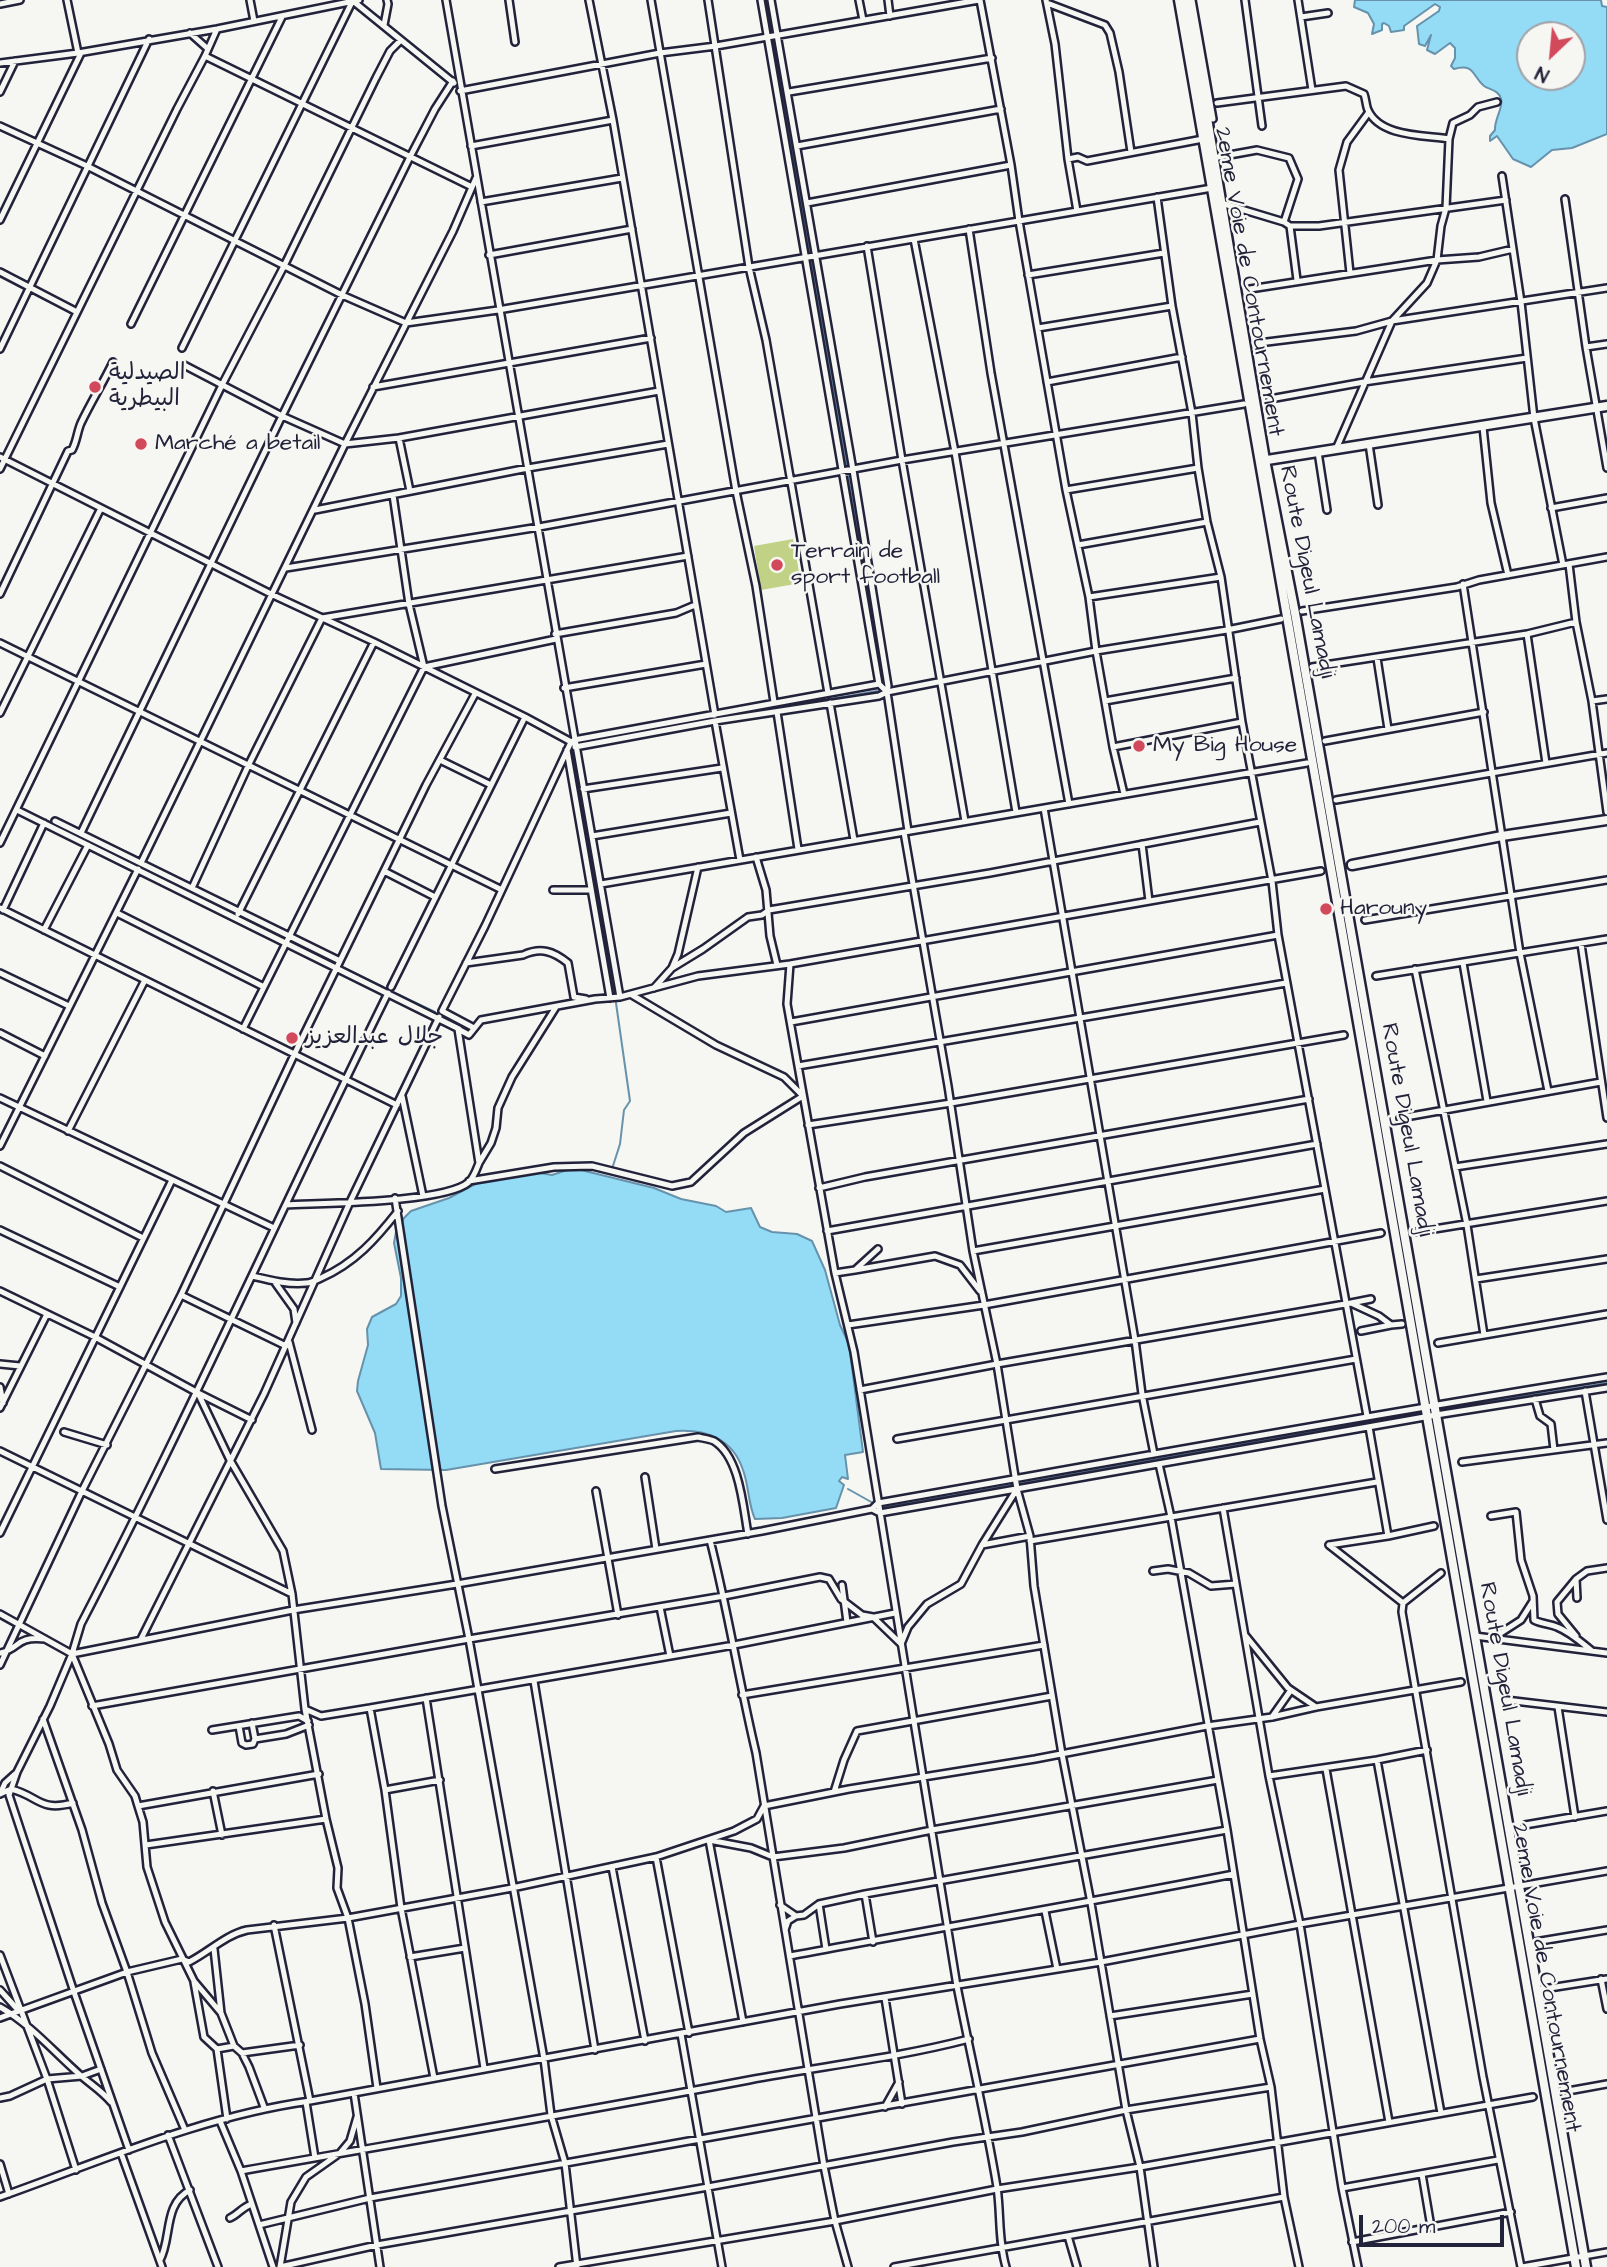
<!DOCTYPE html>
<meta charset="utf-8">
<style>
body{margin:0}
#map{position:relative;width:1607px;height:2267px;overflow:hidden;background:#f6f6f2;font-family:"Architects Daughter",sans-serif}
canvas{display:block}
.north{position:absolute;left:1516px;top:21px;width:70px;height:70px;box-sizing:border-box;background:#f6f6f2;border:2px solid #a1a1a9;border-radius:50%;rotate:206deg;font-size:19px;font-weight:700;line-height:28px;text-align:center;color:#22223b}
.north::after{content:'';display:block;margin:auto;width:24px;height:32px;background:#d1495b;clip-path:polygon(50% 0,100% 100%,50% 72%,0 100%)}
.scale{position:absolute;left:1359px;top:2215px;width:145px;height:32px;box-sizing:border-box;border:4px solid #22223b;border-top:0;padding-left:9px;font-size:21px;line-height:24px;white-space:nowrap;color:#22223b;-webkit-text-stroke:5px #f6f6f2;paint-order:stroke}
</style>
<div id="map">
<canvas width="1607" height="2267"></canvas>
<div class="north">N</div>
<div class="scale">200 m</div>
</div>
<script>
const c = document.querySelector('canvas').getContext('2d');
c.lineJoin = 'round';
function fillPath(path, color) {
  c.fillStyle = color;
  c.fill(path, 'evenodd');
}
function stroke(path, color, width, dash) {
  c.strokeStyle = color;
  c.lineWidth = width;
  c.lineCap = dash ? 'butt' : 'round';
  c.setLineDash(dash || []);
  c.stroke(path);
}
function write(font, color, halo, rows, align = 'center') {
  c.font = font + ' "Architects Daughter","Playpen Sans Arabic",sans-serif';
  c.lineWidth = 5;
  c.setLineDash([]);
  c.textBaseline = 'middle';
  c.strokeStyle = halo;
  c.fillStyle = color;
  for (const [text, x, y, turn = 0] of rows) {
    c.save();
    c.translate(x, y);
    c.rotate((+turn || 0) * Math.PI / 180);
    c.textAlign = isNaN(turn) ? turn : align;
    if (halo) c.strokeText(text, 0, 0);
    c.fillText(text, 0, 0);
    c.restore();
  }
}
fillPath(new Path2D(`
 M793,539l8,44 -40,7 -7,-44z`), '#c1d287');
const water = new Path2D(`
 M1355,0h246l1,6 5,1v127l-35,14 -20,2 -21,17 -18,-8 -16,-23 -7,5v-5l5,-6c-1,-10 9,-24 6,-31 -2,-9 -11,-9 -17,-13 -12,-10 -9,-23 -30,-17l-3,-3 4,-8v-10l-5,-5 -15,11 -8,-4 4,-15 -6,11 -6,-2 -2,-18 22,-15 1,-4 -5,-3 -31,22v4l-13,2 -2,-6 -5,-3 -2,1v6l-10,4 2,-10 -6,-11 -14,-6zM1530,35h42v42h-42z
 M573,1168l81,20 27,11 35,7 10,6 25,-4 9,19 12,5 25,2 15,7 13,29 15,55 9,19 14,108 -18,3 3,24 -6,-2 -3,4 5,4 -8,23 -54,10 -27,1c-7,-15 -6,-33 -12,-49 -10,-31 -37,-41 -67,-39l-230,39 -65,-1 -6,-36 -18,-42 1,-10 10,-36 -1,-16 5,-12 24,-13 5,-8v-18l-7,-35 2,-11 8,-14 7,-7 38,-13 30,-16 55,-10 18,3z`);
fillPath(water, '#94dcf5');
stroke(water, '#6692ab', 2);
stroke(new Path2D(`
 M766,0l81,467
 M848,476l36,206
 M769,710l108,-19
 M579,743l54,-9
 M572,754l33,172 10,67
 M27,812l156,76
 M204,899l28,13
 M253,923l28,13
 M295,944l36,18
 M344,968l39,19
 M397,994l38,18
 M449,1019l4,2
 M612,1169l8,-25 4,-34 6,-9 -14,-98
 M1448,1408l159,-25
 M848,1489l25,14
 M886,1507l527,-93`), '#6692ab', 2);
const street = new Path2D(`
 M67,0l11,53
 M250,0l4,21
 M446,0l174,997
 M509,0l6,42
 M589,0l24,120 102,595
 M651,0l85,491 20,95 18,116
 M708,0l41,267 17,73 62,353
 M761,0l118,684
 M771,0l82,470 35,216 -1,6 21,139
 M859,0l4,20
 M888,0l2,16
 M980,0l31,165 8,56 47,269 23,107 7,54 17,96 11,47
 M1046,0l9,44 13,115 9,52
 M1192,0l21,119
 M1245,0l17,126
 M1298,0l14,90
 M353,1l101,82
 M1047,3l58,22 5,8 9,39 12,80
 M0,4l20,-4
 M1301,17l27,-4
 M384,25l4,-21 -1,-4
 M190,33l18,16
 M205,56l267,131
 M0,63l78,-10 139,-24 142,-29
 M460,91l200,-38 56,-7 263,-46
 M0,92l15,-31
 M789,92l203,-34
 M1217,103l129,-17 18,8c2,5 2,12 4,16 12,27 56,25 81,29
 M0,126l87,40 255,129 64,28 92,-13 714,-122
 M471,146l142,-26
 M797,146l204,-37
 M1213,158l44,-8 32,8 9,21 -14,43
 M1068,159l10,-2 9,4 116,-22
 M1502,176l19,126 13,116 29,147
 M1157,197l15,109 20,107 6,55 9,54 14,55 21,145 30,159 6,54 89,481
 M1565,199l21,148 21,121
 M481,202l141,-24
 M807,203l204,-38
 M1221,203l63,19 6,4h29l187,-26
 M0,220l81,-167
 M1290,226l7,54
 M969,229l22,144 78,431
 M914,239l41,213 61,360
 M867,246l35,214 63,361
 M489,255l143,-26
 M0,272l77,40
 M1350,273l-11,-103 8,-28 22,-30
 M1028,275l136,-22
 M1250,289l187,-29 42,-3 34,-8
 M131,324l151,-307
 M1038,328l134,-22
 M1259,343l97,-12 36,-10 215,-33
 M1586,347l21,-3
 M182,348l171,-348
 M0,349l149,-310
 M184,365l98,51 63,28 54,-6 260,-47
 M1047,382l135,-25
 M373,387l278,-49
 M1270,399l94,-17 163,-24
 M1483,427l8,76 17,72
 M399,438l11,53
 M1369,444l9,61
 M1336,449l56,-128 35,-38 10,-23 4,-34 5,-18 3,-69 4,-16 17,-8 8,-8 19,-5
 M1318,452l9,58
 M0,457l273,138 101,47 151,75 50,27
 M0,469l177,-360 28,-53 12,-27
 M1066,490l132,-22
 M1551,508l56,-10
 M315,510l213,-42 140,-24
 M1078,545l129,-23
 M1569,564l7,58 16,79 15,111
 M286,568l253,-41 363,-67 342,-56
 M1463,584l57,369 28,138
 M0,594l68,-143 4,-1c5,-9 5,-18 9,-27 10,-21 22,-40 32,-61
 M1089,597l132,-20
 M1302,611l155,-24 22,-7 128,-23
 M555,634l121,-21 19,-8
 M1527,634l19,129
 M0,643l500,246
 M1377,658l11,71
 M424,667l132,-28
 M1312,667l215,-33 49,-12
 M564,688l142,-24
 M1105,701l131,-23
 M1592,701l15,-2
 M830,703l24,137
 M777,712l21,137
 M0,713l101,-205
 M715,721l25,139
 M574,740l305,-56 8,8 209,-41 131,-21 54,-11
 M1325,741l159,-29
 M575,747l140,-26 164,-25 8,-4
 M1113,747l129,-25
 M567,750l43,248
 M440,760l51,25
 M583,789l139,-21
 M1336,800l271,-47
 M1044,808l91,532 7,54 12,60
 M17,810l442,219
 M55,821l285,140
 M904,832l44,254 25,165 24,113 20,125 13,47 4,50 28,168 29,149 35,207 14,57 14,100
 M81,833l201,-417 128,-259 25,-48 18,-28
 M592,836l139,-23
 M0,843l223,-460 61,-117 92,-188 14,-27 11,-11
 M1142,844l7,57
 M756,857l10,33 4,46 7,29
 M141,863l204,-419 108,-213 23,-53
 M384,871l51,26
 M601,884l706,-121
 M192,888l57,-124 73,-146 366,-62
 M553,890h38
 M0,908l397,197
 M3,910l41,-87
 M117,913l147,74
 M238,914l136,-272
 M1365,920l242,-40
 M44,930l44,-85
 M1581,944l26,174
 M466,963l57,-8c18,-8 30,-4 45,8l6,34 12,2
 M1463,963l24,138
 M790,964l-3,40 48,269 19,79 103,634c13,67 29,134 40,201 4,27 1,53 9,80
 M672,968l6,-14 20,-87
 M1415,969l52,256 17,110
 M0,973l69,33
 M1376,976l231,-37
 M391,987l134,-270
 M654,988l18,-20 31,-19 45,-32 14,-2 7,-5 221,-37 270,-51
 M791,1022l487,-87
 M474,1028l-32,-17 43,-85 86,-184
 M243,1029l181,-362 -15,-63 -16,-109
 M0,1033l45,23
 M798,1066l488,-83
 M402,1096l21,100
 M0,1098l274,130
 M1400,1118l201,-36
 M808,1125l143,-22 393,-68
 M68,1131l77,-151
 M0,1146l138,-277
 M479,1163l12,-20 5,-15 2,-20 14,-31 44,-70
 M0,1166l143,72
 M1455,1167l152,-23
 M469,1181l85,-14 38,-1 80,20 19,-4 53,-49 59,-37 -19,-19 -68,-32 -84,-50
 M819,1188l46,-11 444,-78
 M395,1198l47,308 27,133 75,420 7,56 14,48 12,104
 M286,1205c36,-2 159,-2 183,-23 5,-5 8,-14 10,-19l-21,-134 11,6 12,-15 114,-21 25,-2 78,-21 92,-12 531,-93
 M0,1230l120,57
 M827,1231l490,-87
 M1416,1232l191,-31
 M973,1251l352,-62
 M855,1270l80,-14 25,9 20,26
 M835,1273l20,-3 23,-21
 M252,1276c17,4 37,9 54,7 5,0 11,-3 15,-5 34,-15 55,-39 77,-67
 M1476,1279l131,-20
 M274,1281l20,28 2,14
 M0,1291l95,46 103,56 54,27
 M181,1295l105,51
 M1351,1303l20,-4
 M848,1325l136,-20 397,-72
 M1361,1331l30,-6
 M289,1342l23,88
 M1438,1343l169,-29
 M0,1364l20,2
 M1607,1377c-244,39 -486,83 -729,126l-6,6 8,4 556,-98 171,-27
 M0,1387l3,16
 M860,1390l137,-26 354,-61 28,13 12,9 11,-1
 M1585,1391l22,129
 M198,1393l32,67 53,91 9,43 13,115 21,110 12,49 -1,20 11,30 17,86 12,84
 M1535,1399l5,17 11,8 3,26
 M0,1408l47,-94
 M1369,1427l19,109
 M64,1432l43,13
 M897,1439l459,-80
 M0,1451l292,143
 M1462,1462l145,-19
 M1159,1464l12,53 56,313 33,209 11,48 13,110 15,70
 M495,1469l203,-32c4,1 12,2 16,4 26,16 29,66 34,93
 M645,1477l11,72
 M596,1491l22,124
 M1223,1508l46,268 31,148 42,264 16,79
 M1491,1516l25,-4 5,48 12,36 1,24c8,4 16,4 23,7 13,5 24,15 35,24
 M0,1533l172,-353
 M710,1540c18,70 29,142 46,213l68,413 11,55 13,46
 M1030,1541l347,-59
 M982,1545l48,-9
 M1329,1545l59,-9 46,-10
 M1329,1545l74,58
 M1153,1571l15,-2 21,4 22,13 25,-2
 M1441,1573l-38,30 -1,9 81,465 38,190
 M842,1585l5,37
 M1577,1598l-1,-19 11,-8 20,-3
 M660,1607l10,49
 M0,1614l72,40 37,90 8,26 18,26 3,10 5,16 4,45 18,55 29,59 27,32
 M1245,1635l43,53 28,19
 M1475,1636l132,17
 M1576,1636l-18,-22 -1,-12 19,-23
 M1493,1638l28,-18 12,-19
 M141,1639l123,-245 86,-192 89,-185
 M901,1644l7,-17 19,-23 34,-20 21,-39 35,-56
 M0,1653c21,-4 14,-17 45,-14
 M72,1654l221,-44 164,-26 305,-53 110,-22
 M0,1665l82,-174 99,-196 113,-240 132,-270 49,-91
 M534,1681l61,369
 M742,1695l302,-50
 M426,1698l58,370
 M1506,1700l101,12
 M92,1706l377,-67 255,-43 96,-19 9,2 12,20 21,16 11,2 27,26
 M1558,1707l17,110
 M370,1708l15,82 16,118 33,170
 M305,1709l16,7 49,-8 364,-63 161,-32
 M1272,1717l19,-27
 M43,1719l39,111 20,73 25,69 25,81 33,77
 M239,1726l3,17 4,2 7,-1 2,-5 -3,-16
 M212,1730l87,-14 9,5
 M255,1739l31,-5 23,-9
 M1377,1760l50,-10
 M1326,1769l63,353
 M1269,1776l108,-16 64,353
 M385,1790l55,-10
 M213,1791l9,44
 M834,1792l10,-32 13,-29 195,-35
 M0,1794l11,-5c28,7 28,23 62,14
 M0,1794l5,-11 10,-9
 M138,1806l181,-32
 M1525,1825l82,-14
 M146,1845l180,-26
 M656,1857l33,176
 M612,1867l33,174
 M865,1894l8,48
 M819,1904l7,45
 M780,1905l16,11 8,-1 15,-11 46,-10 362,-64
 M1045,1911l12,58
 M274,1925l36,176
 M785,1930l3,-9 8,-5
 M1529,1943l78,-13
 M214,1949l7,64 13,33 8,7 7,14 15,40
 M0,1955l47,124 29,91
 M790,1956c148,-28 296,-53 444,-82
 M410,1957l55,-9
 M1601,1979l6,30
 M194,1982l10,55 13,12
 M0,1990l18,20
 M1537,1990l70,-11
 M885,1998l17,106
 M0,2007c30,17 53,44 79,67 11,10 22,16 32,28
 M1110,2016l143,-22
 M0,2018l127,-46 55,-13 7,3c20,-10 36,-27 58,-32l101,-12 164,-30 144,-31 78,-26 23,-12 7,-13 85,-17 186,-30 172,-33 65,-9 44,-10 145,-25
 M743,2022l-34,-182 42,8 22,9 71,-9 88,-18 286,-50
 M681,2034l41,233
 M242,2053l58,-8
 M1568,2091l39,-7
 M354,2093l26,174
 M0,2098l10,-2 37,-17 35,-3 19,-7
 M306,2102l9,56
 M885,2107l14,-25
 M227,2119l-10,-70 17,-3
 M220,2121l21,50 32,96
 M168,2135l50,132
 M129,2150l-55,-158 -65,-197 8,-23 33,-66 22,-52 9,-30c108,-208 203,-421 307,-631
 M121,2153l41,114
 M0,2164l9,30
 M241,2171c169,-30 339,-59 508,-91 74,-14 147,-22 220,-41
 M1422,2174l9,53
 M1342,2188l156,-28
 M0,2197c102,-36 202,-81 310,-96l530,-97 261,-42 199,-38 307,-53
 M230,2218c9,-4 12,-11 22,-14
 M259,2225l111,-27 890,-159
 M1068,2236l9,31
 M1352,2242l159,-30
 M160,2260c12,-22 3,-56 30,-70
 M280,2267l97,-22 331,-58 245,-45 69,-10 104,-22 145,-23
 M280,2267l11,-65 15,-25 34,-24 10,-12 7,-24
 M559,2267l276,-46 162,-32 143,-22 393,-70
 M894,2267l390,-70
 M1522,2267l85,-15`);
const secondary = new Path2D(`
 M1179,0l397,2267
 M1187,0l78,460 30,153 291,1654
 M1261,461l346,-55
 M1352,865l150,-29 105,-16`);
stroke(street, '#22223b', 10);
stroke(secondary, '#22223b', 13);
stroke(street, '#f6f6f2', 5);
stroke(secondary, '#f6f6f2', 8);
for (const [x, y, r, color] of [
 [95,387,7,"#d1495b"],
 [141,444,7,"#d1495b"],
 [777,565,7,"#d1495b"],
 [1139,746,7,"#d1495b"],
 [1326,909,7,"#d1495b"],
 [292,1038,7,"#d1495b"]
]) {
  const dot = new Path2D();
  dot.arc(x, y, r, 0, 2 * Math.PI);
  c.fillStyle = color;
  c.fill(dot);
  stroke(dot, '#f6f6f2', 2.5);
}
write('23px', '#22223b', '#f6f6f2', [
 ["2eme Voie de Contournement",1248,282,80],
 ["Route Digeul Lamadji",1306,572,79],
 ["Route Digeul Lamadji",1406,1130,80],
 ["Route Digeul Lamadji",1504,1689,80],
 ["2eme Voie de Contournement",1545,1978,80]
]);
write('23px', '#22223b', '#f6f6f2', [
 ["الصيدلية",109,374],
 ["البيطرية",109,400],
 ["Marché a betail",155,444],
 ["Terrain de",791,552],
 ["sport football",791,578],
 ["My Big House",1153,746],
 ["Harouny",1340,909],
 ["جلال عبدالعزيز",306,1038]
], 'left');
</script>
